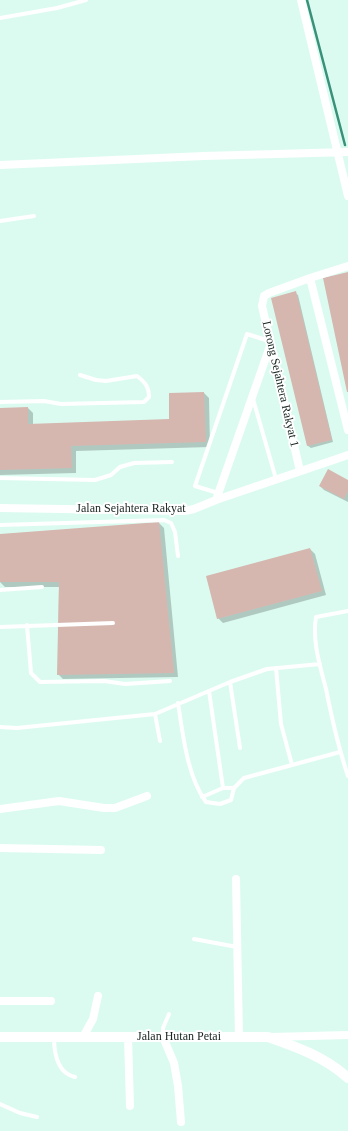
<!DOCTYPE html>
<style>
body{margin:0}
canvas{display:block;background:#dbfbf0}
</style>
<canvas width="348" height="1131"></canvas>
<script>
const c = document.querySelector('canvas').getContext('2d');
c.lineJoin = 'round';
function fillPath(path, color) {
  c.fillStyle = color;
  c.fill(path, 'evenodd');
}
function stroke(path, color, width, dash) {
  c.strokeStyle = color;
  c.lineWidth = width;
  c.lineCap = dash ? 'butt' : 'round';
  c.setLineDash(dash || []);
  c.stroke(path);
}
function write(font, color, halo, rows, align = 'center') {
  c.font = font + ' Georgia,serif';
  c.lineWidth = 4;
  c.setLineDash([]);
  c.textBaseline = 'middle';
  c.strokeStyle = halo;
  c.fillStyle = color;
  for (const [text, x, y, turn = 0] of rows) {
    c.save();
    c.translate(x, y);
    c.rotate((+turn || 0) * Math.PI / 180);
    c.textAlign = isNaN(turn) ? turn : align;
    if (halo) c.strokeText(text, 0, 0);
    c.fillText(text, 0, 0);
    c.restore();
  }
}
fillPath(new Path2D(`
 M295,293l3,2 35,147 -22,6 -3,-2z
 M204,393l5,5 1,49 -134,4v22l-76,2v-66l28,-1 5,5v12l137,-5z
 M348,481v21l-24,-12 -4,-4z
 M159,523l5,5 14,149 -115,2 -5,-5 1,-87h-54l-5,-5v-47z
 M310,549l5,5 11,41 -103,28 -5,-5z`), '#0003');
stroke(new Path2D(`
 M307,0l38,145`), '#3a917a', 2.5);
fillPath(new Path2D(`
 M348,272v120h-1l-24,-114z
 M296,291l36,149 -25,6 -36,-148z
 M204,392l2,50 -135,4 1,22 -72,2v-62l28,-1v17l141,-5v-26z
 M328,469l20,11v11l-4,8 -25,-13z
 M159,522l15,151 -117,2 2,-93h-59v-48z
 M310,548l12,43 -105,28 -11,-43z`), '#d6b7b0');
stroke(new Path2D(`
 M0,18l57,-10 29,-8
 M0,221l34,-5
 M253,399l23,80
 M0,402l44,-1 17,3 83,-2 5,-5c0,-10 -4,-15 -12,-21l-31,5 -10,-1 -16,-5
 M0,478l95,2 16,-5 9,-8 14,-4 38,-1
 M218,493l-23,-7 52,-152 22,7
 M0,525l164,-5 7,3 4,9 3,24
 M0,590l42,-3
 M348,611l-32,6c-4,24 4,49 10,72 6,30 12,58 22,87
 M27,625l4,48 9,9 64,-1 21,3 45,-3
 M0,627l113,-4
 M276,668l5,56 11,41
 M230,682l10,66
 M209,691l14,97
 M178,703c5,32 9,73 28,99l14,2 11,-4 3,-12 10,-10 96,-26
 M155,714l5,27
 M0,727l17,1 138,-14 75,-32 37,-13 53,-5
 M202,797l21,-9h11
 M194,939l43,8
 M163,1036v-8l6,-14
 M54,1037c0,16 3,36 21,40
 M0,1104l20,9 17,4`), '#fff', 4);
stroke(new Path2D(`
 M301,0l47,196
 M0,165l204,-9 144,-4
 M310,278l38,152
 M300,471l-38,-165 2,-10 5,-3 41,-15 38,-12
 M216,500l54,-154
 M0,508l185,3 9,-2 22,-9 132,-45
 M0,809l59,-8 45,7h11l32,-12
 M0,848l101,2
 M236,879l3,158
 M0,1001h51
 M83,1037l10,-18 5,-23
 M128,1037l2,69
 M163,1037l11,26 4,23 3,36
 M271,1037l77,-2`), '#fff', 8);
stroke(new Path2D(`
 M0,1037h268c29,10 57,20 80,41`), '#fff', 10);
write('12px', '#16231f', '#fff', [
 ["Lorong Sejahtera Rakyat 1",280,384,77],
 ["Jalan Sejahtera Rakyat",131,509],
 ["Jalan Hutan Petai",179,1037]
]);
</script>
